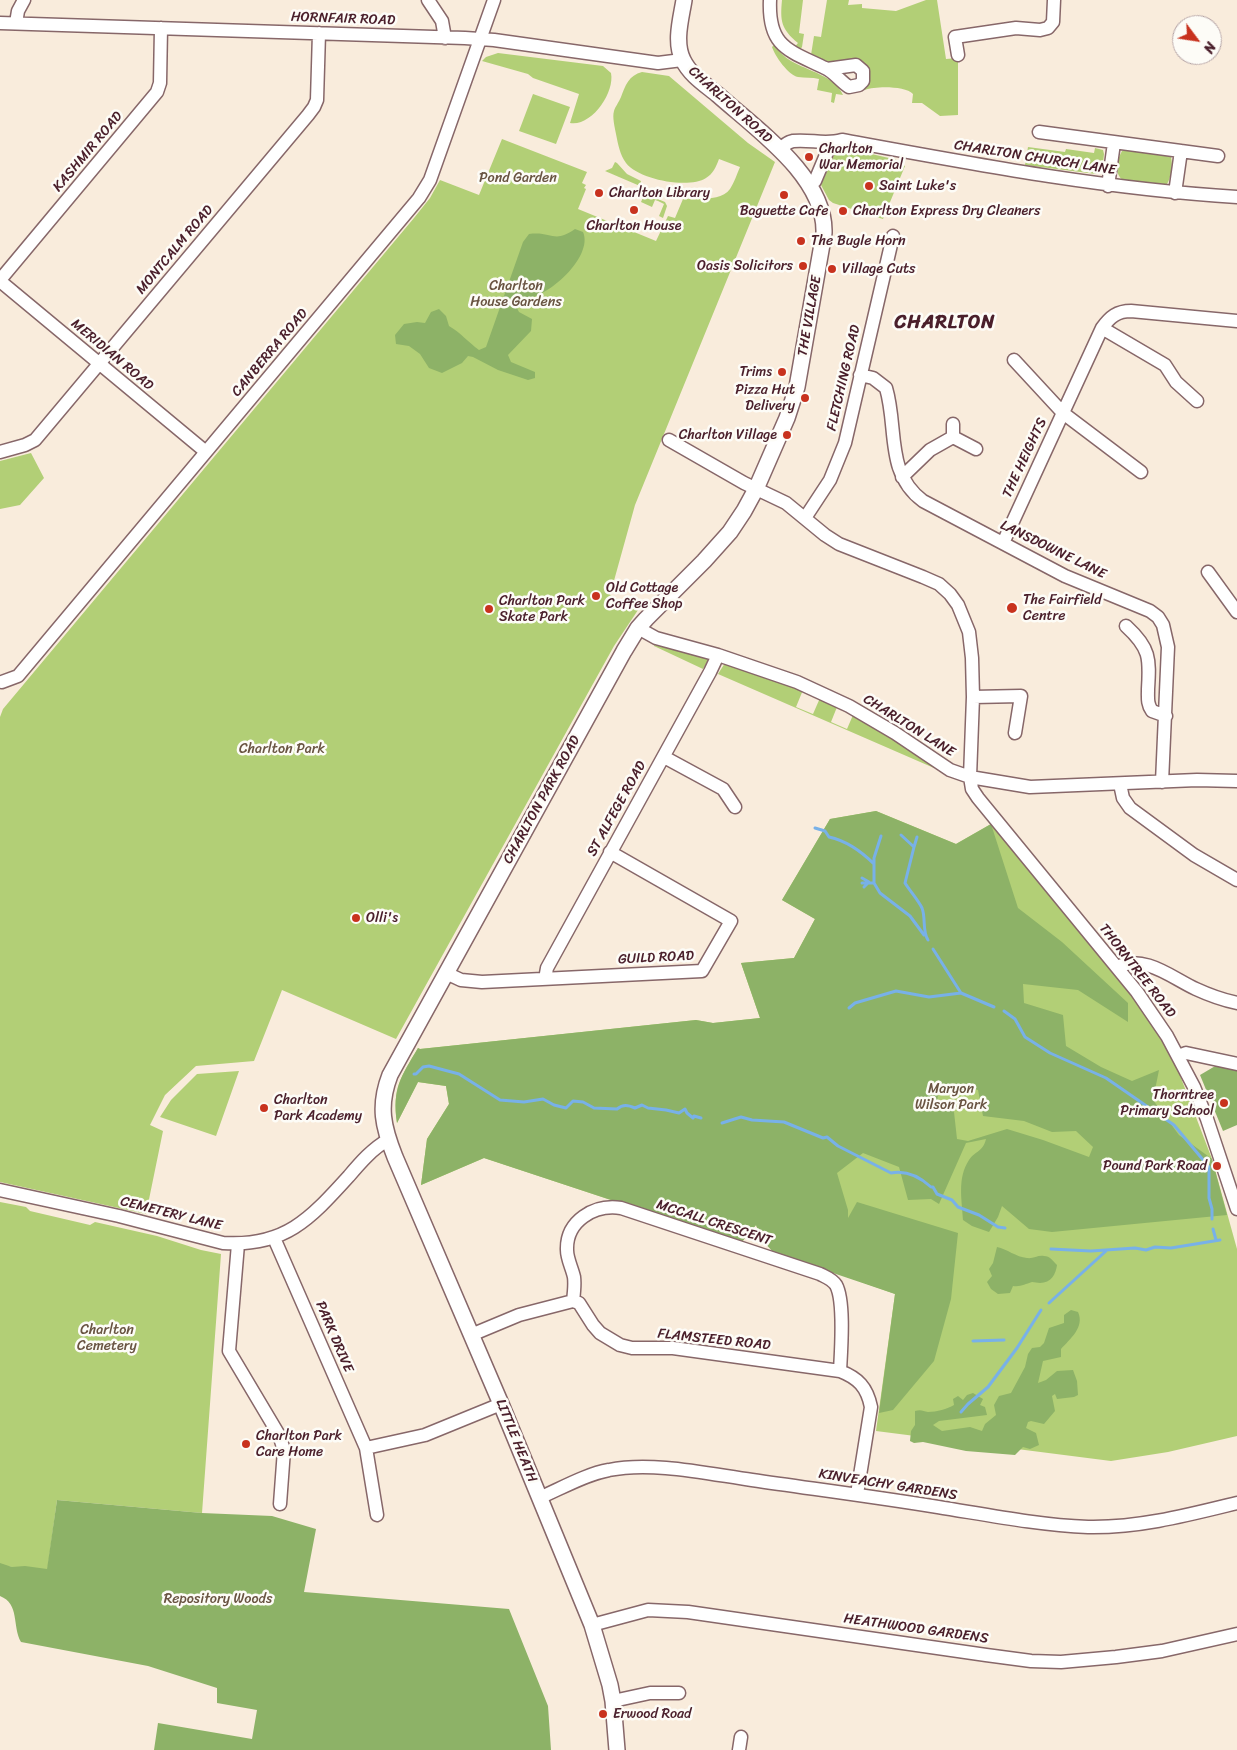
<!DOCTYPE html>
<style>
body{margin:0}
#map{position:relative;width:1237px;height:1750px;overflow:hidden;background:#f9ecdc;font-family:Sriracha,sans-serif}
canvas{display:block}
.north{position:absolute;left:1172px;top:15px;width:50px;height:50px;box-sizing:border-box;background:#fdfcf7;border:1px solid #b5a4a5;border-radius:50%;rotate:121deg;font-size:14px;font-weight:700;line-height:20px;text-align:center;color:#4a1f2b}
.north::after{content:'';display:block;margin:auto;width:18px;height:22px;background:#c8321e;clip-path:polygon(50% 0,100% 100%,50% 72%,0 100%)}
</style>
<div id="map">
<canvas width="1237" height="1750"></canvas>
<div class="north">N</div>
</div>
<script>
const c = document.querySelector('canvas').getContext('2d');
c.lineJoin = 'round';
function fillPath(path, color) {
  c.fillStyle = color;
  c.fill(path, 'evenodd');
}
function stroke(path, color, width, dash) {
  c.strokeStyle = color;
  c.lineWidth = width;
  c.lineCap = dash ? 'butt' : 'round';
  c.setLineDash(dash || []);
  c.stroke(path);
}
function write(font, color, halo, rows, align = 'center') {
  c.font = font + ' Sriracha,sans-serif';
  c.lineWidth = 5;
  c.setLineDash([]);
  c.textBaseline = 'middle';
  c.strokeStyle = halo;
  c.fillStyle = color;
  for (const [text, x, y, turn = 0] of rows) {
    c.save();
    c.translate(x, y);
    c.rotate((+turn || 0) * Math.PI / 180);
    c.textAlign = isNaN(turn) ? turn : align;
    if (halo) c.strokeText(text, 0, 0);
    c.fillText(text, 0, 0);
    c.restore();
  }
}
fillPath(new Path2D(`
 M782,0h21l-4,33 5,1 -2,13 -3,4 -6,-2 5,-6c-17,-14 -18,-22 -16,-43z
 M827,0h22l-1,5 14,-1v4l34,3 30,-11h11l9,59 12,-1v57l-18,1 -18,-13h-10l1,-9c-8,-8 -37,-8 -48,-4l-2,-3 4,-17 -38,-6 -18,-9 3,-19 7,1z
 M774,45c5,6 10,12 17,16 17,10 44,15 52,34l-7,-1 -2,9 -3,-1 1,-9 -15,-3 2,-11c-7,-2 -14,-1 -21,-2 -10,-2 -23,-21 -26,-30z
 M498,53l105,13 8,7c4,20 -20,54 -41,50l9,-29 -46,-16 -5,-4 -46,-13 4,-4z
 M642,72l27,4 79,67 27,19 -140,343 -25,90 28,15 -24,36 -218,393 -114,-49 -28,71 -58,5 -31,29 -15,30 13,6 -17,83 -146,-32v-465l3,-8 411,-491 16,-20 10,-18 39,15 23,-56 85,33 -5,11 4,2 -2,3 2,1 -8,20 78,32 12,-25 7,2 8,-19c14,-1 38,3 47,-10 4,-6 7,-15 10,-22l-21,-8c-3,8 -6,15 -13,19 -17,11 -67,2 -80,-15 -6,-8 -8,-19 -10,-29 -1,-6 -4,-17 -2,-23 1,-4 5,-9 7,-14 4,-11 8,-22 21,-25z
 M533,94l37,13 -14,37 -37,-13z
 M841,147l61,14 -1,3 4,2 -22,53 -50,-16 -4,-3 -8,-15 15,-35z
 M1028,147l37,5 1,-3 28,4 1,-5 8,2 1,4 -2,18 -6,2 -71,-9z
 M1126,150l41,5 4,2c2,8 0,21 -4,27l-4,1 -40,-5c-9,-6 -6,-20 -1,-29z
 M615,162l2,1 10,11 14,7 -1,5 -35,-15 7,-3z
 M645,193l5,2 -1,2 3,1 1,-1 12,5 2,4 -4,12 -4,-2 5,-12 -6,-3 -3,-1 -3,7 -11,-5z
 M31,453l13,25 -24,27 -20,4v-48z
 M654,645l47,10 7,5 -5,9 -49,-23z
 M725,663l78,27 -7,17 17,7 7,-16 17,9 -6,15 16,7 6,-14 83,50 -2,3 -216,-94z
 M876,811l80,33 35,-20 140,170 37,50 44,115 25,90v187l-69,16 -57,9 -235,-30 19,-137 -56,-20 -77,-34 -6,-15 -15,18 -257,-85 -63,27 6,-46 22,-35 -3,-18 -28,-4 -21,41c-5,-35 4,-46 21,-75l2,1 276,-29 17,3 47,-5 -19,-55 53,-5 21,-39 -33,-19 48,-81z
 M239,1071l-23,65 -56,-19 11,-17 26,-26z
 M0,1202l26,5 4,4 60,14 5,-3 62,14 44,14 20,4 -19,259 -145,-13 -10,73 -47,-8z`), '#b2cf76');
fillPath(new Path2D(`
 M575,229l8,3c11,25 -37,68 -61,67l-6,7 3,6 13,7 -1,12 -23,24 3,7 24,10v6l-7,2 -30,-10 -25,-13 -5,-1 -6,7 -20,10 -13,-5 -9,-14 -11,-8 -13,-2 -1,-9 9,-11 13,-2 8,1 6,-11 8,-3 7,7 3,10c12,7 19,16 30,24l7,-3 37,-105 6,-8c23,-3 25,10 46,-5z
 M876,811l80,33 35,-20 27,84 44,34 66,61v19l-50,-32 -55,-6 1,19 39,12 3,31 35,21 31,14 27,-11 -6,30 26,35 33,24 15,56 -175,17 -23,-3 -27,-23 -4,11 -9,15 -17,-6 -9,-6c-1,-20 -6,-42 6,-60 6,-9 14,-8 17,-21l-20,4 -27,61 -8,-5 -23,1 -9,-33 -36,-14 -26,20 11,37v8l9,-16 101,31 -7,66 -17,62 -41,49 -14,3 16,-119 -121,-41 -12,-13 -6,-15 -15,18 -257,-85 -63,27 6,-46 22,-35 -3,-18 -28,-4 -21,41c-5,-35 4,-46 21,-75l2,1 276,-29 17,3 47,-5 -19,-55 53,-5 21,-39 -33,-19 48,-81zM961,1084l17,6 5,26 41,5 28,11 24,-1 17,16 -4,10 -46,-17 -36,-11 -39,12 -11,-2 -3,-27 -17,-11 2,-10z
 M1217,1065l20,5v55l-14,6 -23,-56z
 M997,1247c10,2 19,10 30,11 6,1 11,-3 17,-2 6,0 9,5 13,9 -1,9 -6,18 -17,18 -3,0 -5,-1 -8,-1 -7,2 -11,5 -19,4l-3,7 -12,1 -7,-5 -4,-7 5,-6 -3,-7 4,-6z
 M1071,1310l7,2c7,15 -8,27 -17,37v8l-18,4 -5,22 8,-3 11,-9 16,-1 4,11 1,14 -4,2 -17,2 -2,-5 -3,2 3,15 -11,13 -13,-3 -3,1 -2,6 10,5 3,12 -9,4 -7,-2 -8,8 -49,-4 -43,-9 -9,1 -4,-2 1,-10 4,-6v-14c6,-2 8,0 13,1 9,0 19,-3 26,-7l-1,-6 5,-3 5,4 4,-5 6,-2 10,6 -3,6 5,2 2,8 -48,6 -6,4 9,6 28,-4 12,4 3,-7 11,-9 -2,-10 5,-9 12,-3 14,-26 3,-13 4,-6 8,-1 4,-4 5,-15 15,-5v-8z
 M57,1500l145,13 70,3 44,13 -12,63 205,17 39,97 3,44h-397l4,-27 94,16 5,-29 -40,-7v-15l-69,-22 -127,-24c-9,-16 -1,-38 -21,-46v-33l12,4 13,-1 22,3z`), '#8db267');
stroke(new Path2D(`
 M815,828l10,3 4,6c18,4 33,15 45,27
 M901,835l13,12 -9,36c5,8 13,17 17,25 4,10 0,23 6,32
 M881,836l-7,22v25l6,10 30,23 14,19
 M914,847l3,-10
 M862,878l7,4 -5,5
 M862,883h12
 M933,949l28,44 33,14
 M849,1008l6,-5 41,-12 33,6 32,-4
 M1004,1011l11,8 10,18 25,16 56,25 68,47 35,42v31l3,11v10
 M414,1074h2l7,-7 6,-1 30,8 41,26 24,2 19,-3 11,6 12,3 7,-7 10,1 11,6 23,1c6,-5 11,-4 18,-1l7,-3 6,3 18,2 13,3 6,-4 2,4 6,5 1,-2 7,2
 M722,1123l19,-6 11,3 32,2 39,16 4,-1 11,9 53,27c15,-3 29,4 40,14h2l4,7 15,6 6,7 21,8 19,12 7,1
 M1213,1229l3,11
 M1051,1249l40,2 44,-3 11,2 9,-3 16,1 49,-8
 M1049,1303l57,-52
 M973,1341l31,-1
 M961,1412l7,-8 20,-17 29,-39 24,-38`), '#78b1e8', 3);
const minor = new Path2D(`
 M428,0l14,21 3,17
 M770,0c-2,47 18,50 55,68 9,4 15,13 24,19l10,-2 4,-4v-10l-7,-6 -29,4
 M0,23l465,15 29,2 164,23 24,-3
 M16,23l2,-12 6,-11
 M958,55l-3,-18 61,-9 24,2 8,-2 5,-6 1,-22
 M1039,132l179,24
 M779,150c4,-4 8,-8 14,-9 17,-2 32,4 49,-1 131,24 262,49 395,57
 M809,185l6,-4 16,-38
 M1108,186l6,-43
 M1175,193l6,-42
 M0,280l157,-188 3,-9 1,-55
 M0,281l206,171
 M1102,328l63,37 11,17 21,19
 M1014,360l49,53 78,59
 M860,375l13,3 13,10c12,40 -1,85 37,113l142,75 85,35 8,6 5,8 5,22 -6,135
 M953,424v13
 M669,440l75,43 42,20 39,32 14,9 84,33 16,7 11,10 8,11 11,27 3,26 1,39 -3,80 2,12 6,9 159,194 30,44 27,51 13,32 30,90
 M0,452l25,-7 10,-5 273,-325 6,-8 3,-7 2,-67
 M902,477l28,-27 23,-13 23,12
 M805,518l25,-38 15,-37 48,-207
 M1003,543l99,-215c8,-11 15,-17 29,-17l106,10
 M1208,572l29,40
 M1126,626c24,22 24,32 22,63 0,9 -1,15 4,22l14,5
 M638,628l18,10 62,17 79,27 52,24 46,27 55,37 20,7 60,10 167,-7 40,1
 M2,682l16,-6 401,-478 11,-18 64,-180
 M973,697l48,-1 -6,37
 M664,757l59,32 12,18
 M1120,784l3,14 7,10 64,47 43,25
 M1117,967c28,-13 55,11 79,22 13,6 27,11 41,14
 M446,973l15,7 21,2 220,-11 29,-50 -121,-69
 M545,979l2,-11 163,-296 8,-17
 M1178,1056l8,-3 51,11
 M0,1190l119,26 104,27c62,4 87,-24 126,-67 11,-13 24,-28 39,-36
 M274,1238l92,210 11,67
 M238,1244l-9,107 50,84 5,15 -4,54
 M573,1301c1,-8 2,-17 1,-24 -2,-9 -7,-18 -7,-27 -1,-29 27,-46 54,-42l199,66c6,3 12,5 16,11 9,16 5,66 4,86
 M471,1335l48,-20 54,-14 6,2 14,22 7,8 20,12 12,3h41l167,23c18,7 27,16 31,36l-14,87
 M366,1448l59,-13 76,-31
 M539,1498c21,-9 47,-24 70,-28 43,-9 100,4 143,10 62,9 124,17 186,27 50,8 100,18 150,20 51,1 100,-12 149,-24
 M592,1625l56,-15 40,2 298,43 45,6 30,1 55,-5 46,-6 75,-17
 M613,1701l37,-8h29
 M739,1750l2,-13`);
const major = new Path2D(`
 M617,1750l-4,-49 -3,-16 -18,-60 -91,-221 -106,-247c-12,-30 -17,-51 -5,-82l234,-424 14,-23 8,-9 58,-58 26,-29 14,-21 12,-22 31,-71 10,-31 27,-154c2,-56 -68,-104 -106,-138 -12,-10 -28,-20 -35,-35 -9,-18 -2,-41 1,-60`);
stroke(minor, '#876769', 15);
stroke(major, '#876769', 18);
stroke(minor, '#fff', 12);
stroke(major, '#fff', 15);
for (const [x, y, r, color] of [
 [809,157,5,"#c8321e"],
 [869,186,5,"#c8321e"],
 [599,193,5,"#c8321e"],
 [784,195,5,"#c8321e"],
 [634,210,5,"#c8321e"],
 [843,211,5,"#c8321e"],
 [801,241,5,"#c8321e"],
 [803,266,5,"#c8321e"],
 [832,269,5,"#c8321e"],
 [782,372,5,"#c8321e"],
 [805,398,5,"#c8321e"],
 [787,435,5,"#c8321e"],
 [596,596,5,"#c8321e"],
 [1012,608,6,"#c8321e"],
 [489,609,5,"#c8321e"],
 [356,918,5,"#c8321e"],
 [1224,1103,5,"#c8321e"],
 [264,1108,5,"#c8321e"],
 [1217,1166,5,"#c8321e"],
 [246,1444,5,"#c8321e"],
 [603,1714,5,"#c8321e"]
]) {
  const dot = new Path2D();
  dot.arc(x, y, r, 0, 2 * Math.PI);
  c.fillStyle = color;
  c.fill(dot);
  stroke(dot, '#fdfcf7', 2);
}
write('14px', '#4a1f2b', '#fdfcf7', [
 ["HORNFAIR ROAD",343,19,2],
 ["CHARLTON ROAD",730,105,42],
 ["KASHMIR ROAD",88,152,-50],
 ["CHARLTON CHURCH LANE",1035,158,9],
 ["MONTCALM ROAD",175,250,-50],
 ["THE VILLAGE",810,316,-80],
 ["CANBERRA ROAD",270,353,-50],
 ["MERIDIAN ROAD",112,355,40],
 ["FLETCHING ROAD",844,378,-77],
 ["THE HEIGHTS",1025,458,-65],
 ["LANSDOWNE LANE",1053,550,26],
 ["CHARLTON LANE",909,726,32],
 ["CHARLTON PARK ROAD",542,800,-61],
 ["ST ALFEGE ROAD",617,809,-61],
 ["GUILD ROAD",656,958,-3],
 ["THORNTREE ROAD",1137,971,52],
 ["CEMETERY LANE",171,1214,14],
 ["MCCALL CRESCENT",714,1223,18],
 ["PARK DRIVE",334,1337,67],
 ["FLAMSTEED ROAD",714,1340,6],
 ["LITTLE HEATH",516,1441,68],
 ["KINVEACHY GARDENS",888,1485,9],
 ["HEATHWOOD GARDENS",916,1629,8]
]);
write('14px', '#4a1f2b', '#fdfcf7', [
 ["Charlton",819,149],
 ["War Memorial",819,165],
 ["Saint Luke's",879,186],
 ["Charlton Library",609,193],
 ["Baguette Cafe",784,211,"center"],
 ["Charlton Express Dry Cleaners",853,211],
 ["Charlton House",634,226,"center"],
 ["The Bugle Horn",811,241],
 ["Oasis Solicitors",793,266,"right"],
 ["Village Cuts",842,269],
 ["Trims",772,372,"right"],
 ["Pizza Hut",795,390,"right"],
 ["Delivery",795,406,"right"],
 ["Charlton Village",777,435,"right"],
 ["Old Cottage",606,588],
 ["Coffee Shop",606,604],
 ["The Fairfield",1023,600],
 ["Centre",1023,616],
 ["Charlton Park",499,601],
 ["Skate Park",499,617],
 ["Olli's",366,918],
 ["Thorntree",1214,1095,"right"],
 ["Primary School",1214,1111,"right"],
 ["Charlton",274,1100],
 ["Park Academy",274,1116],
 ["Pound Park Road",1207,1166,"right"],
 ["Charlton Park",256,1436],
 ["Care Home",256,1452],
 ["Erwood Road",613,1714]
], 'left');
write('14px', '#695442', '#fdfcf7', [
 ["Pond Garden",518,178],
 ["Charlton",516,286],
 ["House Gardens",516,302],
 ["Charlton Park",282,749],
 ["Maryon",951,1089],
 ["Wilson Park",951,1105],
 ["Charlton",107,1330],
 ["Cemetery",107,1346],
 ["Repository Woods",218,1599]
]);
c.letterSpacing = '1px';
write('bold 19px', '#4a1f2b', '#fdfcf7', [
 ["CHARLTON",945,323]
]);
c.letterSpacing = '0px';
</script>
